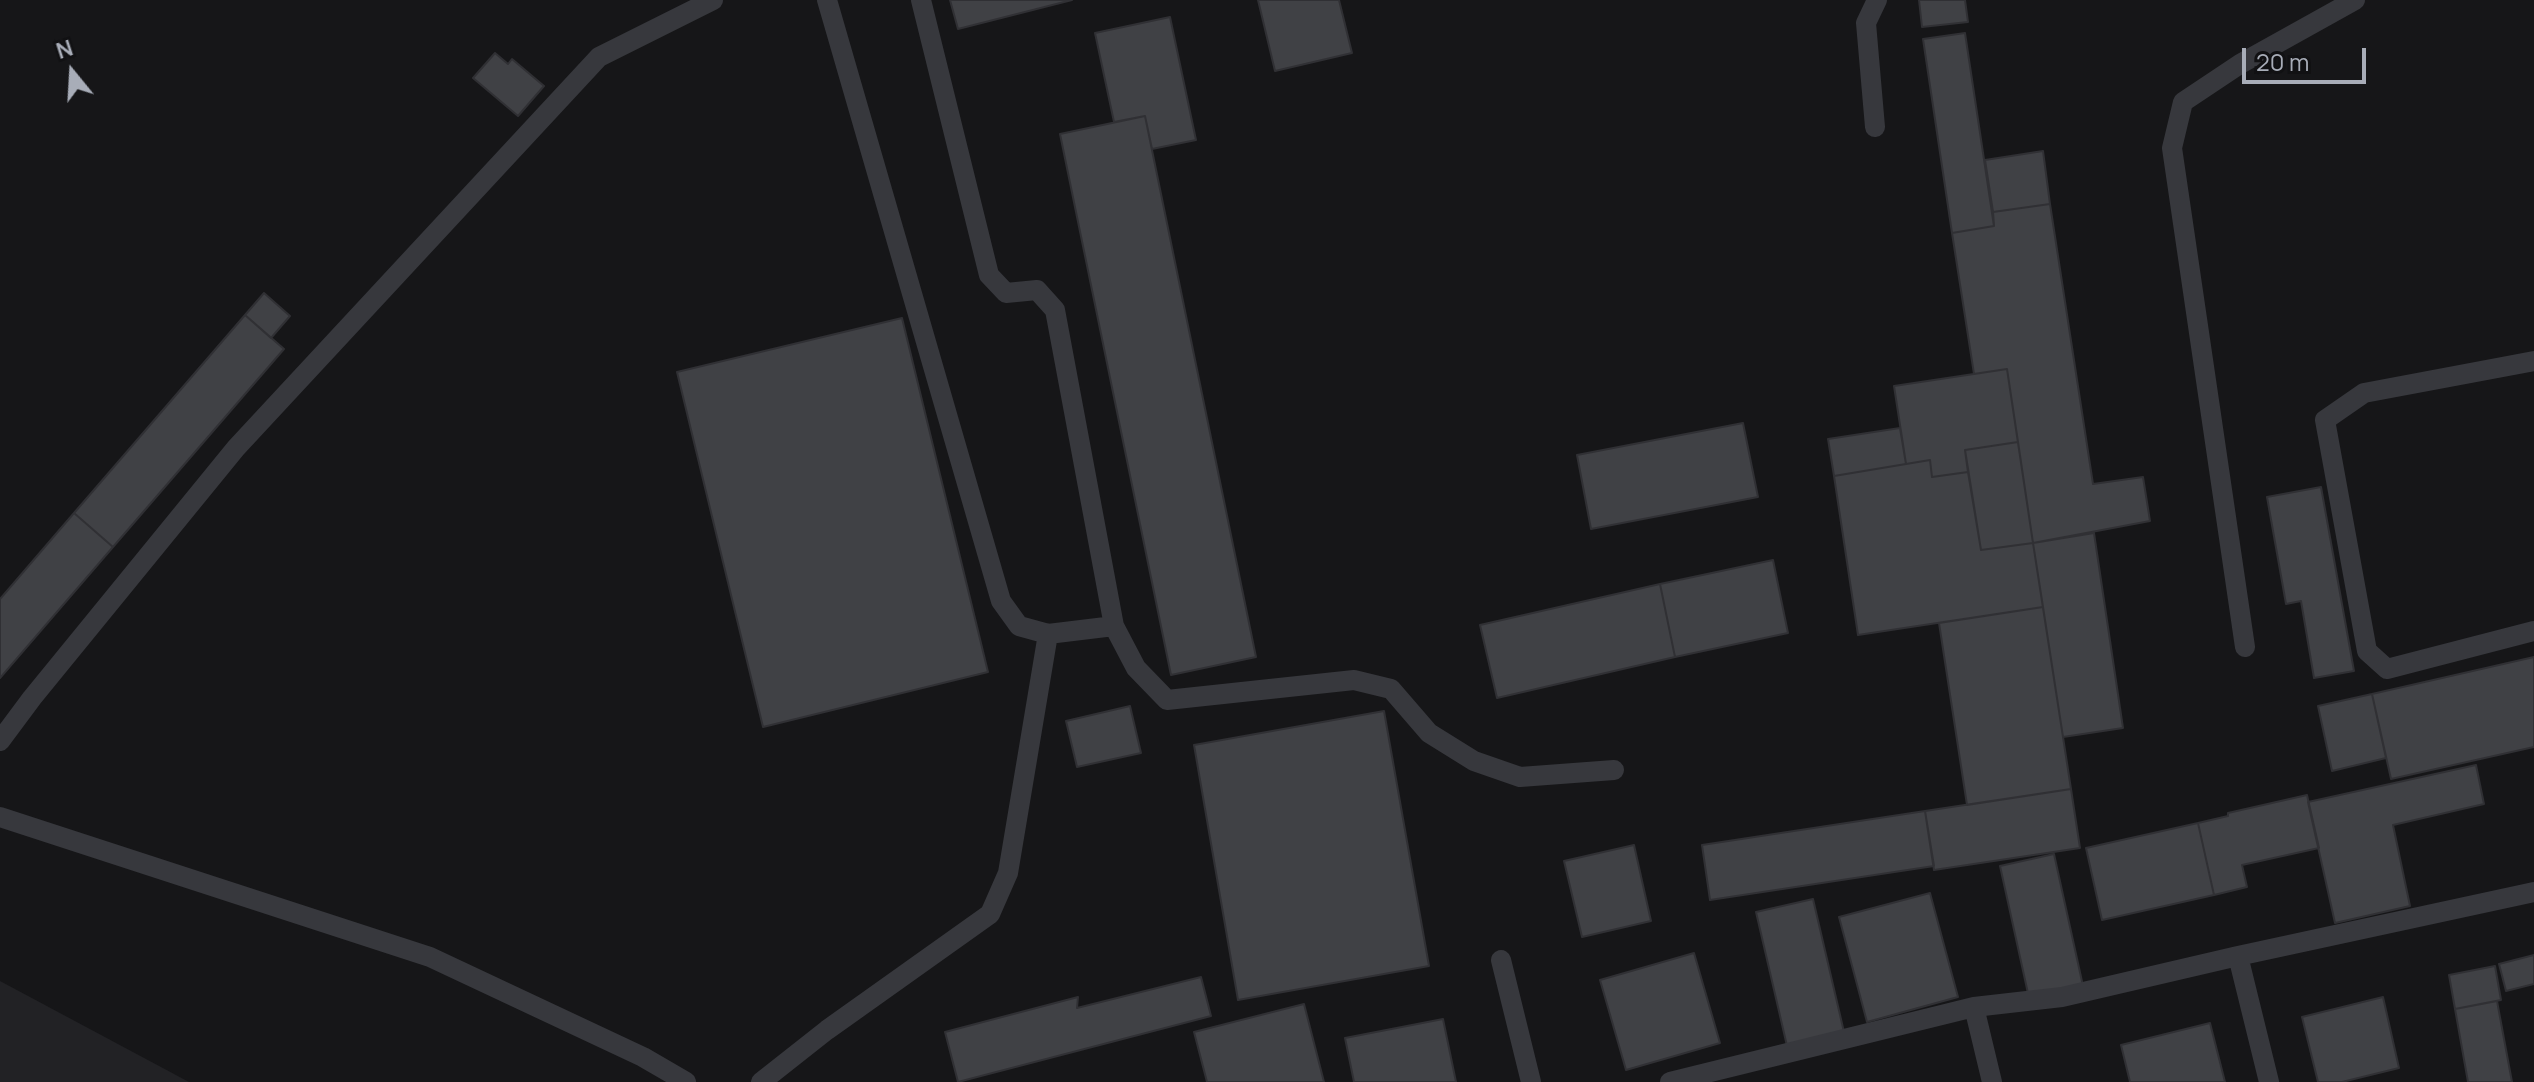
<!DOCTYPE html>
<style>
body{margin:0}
#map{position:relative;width:2534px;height:1082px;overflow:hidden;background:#161618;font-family:Manrope,sans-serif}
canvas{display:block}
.north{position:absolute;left:32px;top:32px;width:80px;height:80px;-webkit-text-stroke:6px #111113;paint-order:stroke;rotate:342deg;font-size:22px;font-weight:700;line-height:32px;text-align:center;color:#a8adb8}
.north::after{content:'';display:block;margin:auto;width:28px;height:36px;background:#a8adb8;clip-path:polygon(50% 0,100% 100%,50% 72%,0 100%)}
.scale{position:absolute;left:2242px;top:48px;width:124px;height:36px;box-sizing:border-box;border:4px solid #a8adb8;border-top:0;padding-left:10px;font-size:24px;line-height:28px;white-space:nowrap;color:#a8adb8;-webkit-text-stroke:6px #111113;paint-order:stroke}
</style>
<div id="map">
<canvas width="2534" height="1082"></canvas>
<div class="north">N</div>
<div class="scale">20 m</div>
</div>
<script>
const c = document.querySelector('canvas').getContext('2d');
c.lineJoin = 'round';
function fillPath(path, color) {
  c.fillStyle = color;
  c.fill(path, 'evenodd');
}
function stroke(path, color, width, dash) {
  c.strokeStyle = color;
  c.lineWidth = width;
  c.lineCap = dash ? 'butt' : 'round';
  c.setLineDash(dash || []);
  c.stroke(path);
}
fillPath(new Path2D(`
 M0,981l189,101h-189z`), '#222225');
const building = new Path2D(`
 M950,0h122l-114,29z
 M1258,0h81l13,53 -77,18z
 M1919,0h46l3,22 -46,5z
 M1170,17l26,123 -44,9 -7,-33 -31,6 -19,-89z
 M1965,33l29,193 -42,7 -29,-194z
 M495,53l13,11 4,-5 32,27 -26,30 -45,-38z
 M1145,116l111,541 -85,18 -111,-541z
 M2043,151l7,53 -57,8 -8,-52z
 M2050,204l43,280 50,-7 7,44 -117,22 -26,-174 -33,5 -22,-141 42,-7 -1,-14z
 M264,293l26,23 -19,22 -26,-23z
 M245,315l39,34 -171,198 -39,-34z
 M902,318l86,354 -225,55 -86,-355z
 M2007,369l11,73 -53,8 3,22 -36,5 -2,-17 -24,4 -12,-78z
 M1743,423l15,74 -167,32 -14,-74z
 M1900,428l6,36 -72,12 -6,-37z
 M2018,442l15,101 -52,7 -16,-100z
 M1930,460l2,17 36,-5 13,78 52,-7 10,64 -185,28 -24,-159z
 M2321,487l33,184 -40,7 -13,-77 -15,3 -19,-107z
 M74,513l39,34 -113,131v-79z
 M2094,533l29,195 -60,9 -30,-194z
 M1773,560l15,73 -113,24 -15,-73z
 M1660,584l15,73 -178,41 -17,-73z
 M2043,607l28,182 -104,16 -28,-182z
 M2534,657v90l-143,32 -19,-85z
 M2372,694l14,64 -54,13 -14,-65z
 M1130,706l11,47 -64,14 -11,-46z
 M1384,711l45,255 -191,34 -44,-255z
 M2476,765l8,39 -91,21 17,81 -75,17 -27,-121z
 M2071,789l9,59 -146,22 -9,-59z
 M2307,795l12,53 -77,17 5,22 -33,8 -16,-72 30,-7v-3z
 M1925,811l9,55 -224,34 -8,-55z
 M2198,823l16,72 -112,25 -16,-72z
 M1634,845l17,76 -69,16 -18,-76z
 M2054,854l29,132 -54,12 -29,-132z
 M1930,893l28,104 -91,25 -28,-105z
 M1813,899l31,133 -57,14 -31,-134z
 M1694,953l26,90 -94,27 -26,-90z
 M2534,955v29l-28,7 -7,-27z
 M2495,966l6,34 -46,9 -6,-34z
 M1201,977l10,39 -253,66 -13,-50 133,-35 -1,11z
 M2383,997l16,71 -57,14h-24l-16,-65z
 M2497,1001l15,81h-44l-13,-73z
 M1304,1004l20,78h-117l-13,-50z
 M1443,1019l13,63h-102l-9,-44z
 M2210,1023l15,59h-95l-9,-37z`);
fillPath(building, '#404145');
stroke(building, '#303034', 2);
stroke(new Path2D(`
 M827,0l174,601 18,25 29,8 66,-8
 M921,0l68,275 17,18 31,-3 18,20 59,316 22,42 31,32 187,-20 37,9 38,44 45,28 46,16 94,-7
 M1875,127l-9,-104 11,-23
 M2534,361l-170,32 -39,27 42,231 20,18 147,-38
 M2245,647l-73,-499 11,-46 57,-38 115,-64
 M0,741l32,-43 204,-250 363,-391 114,-57
 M0,817l430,140 213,100 43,25
 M1501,960l30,122
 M1974,1007l18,75
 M761,1082l66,-52 163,-116 18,-41 40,-239
 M1670,1082l304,-75 88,-10 176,-41
 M2269,1082l-31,-126 296,-64`), '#37383d', 20);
</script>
